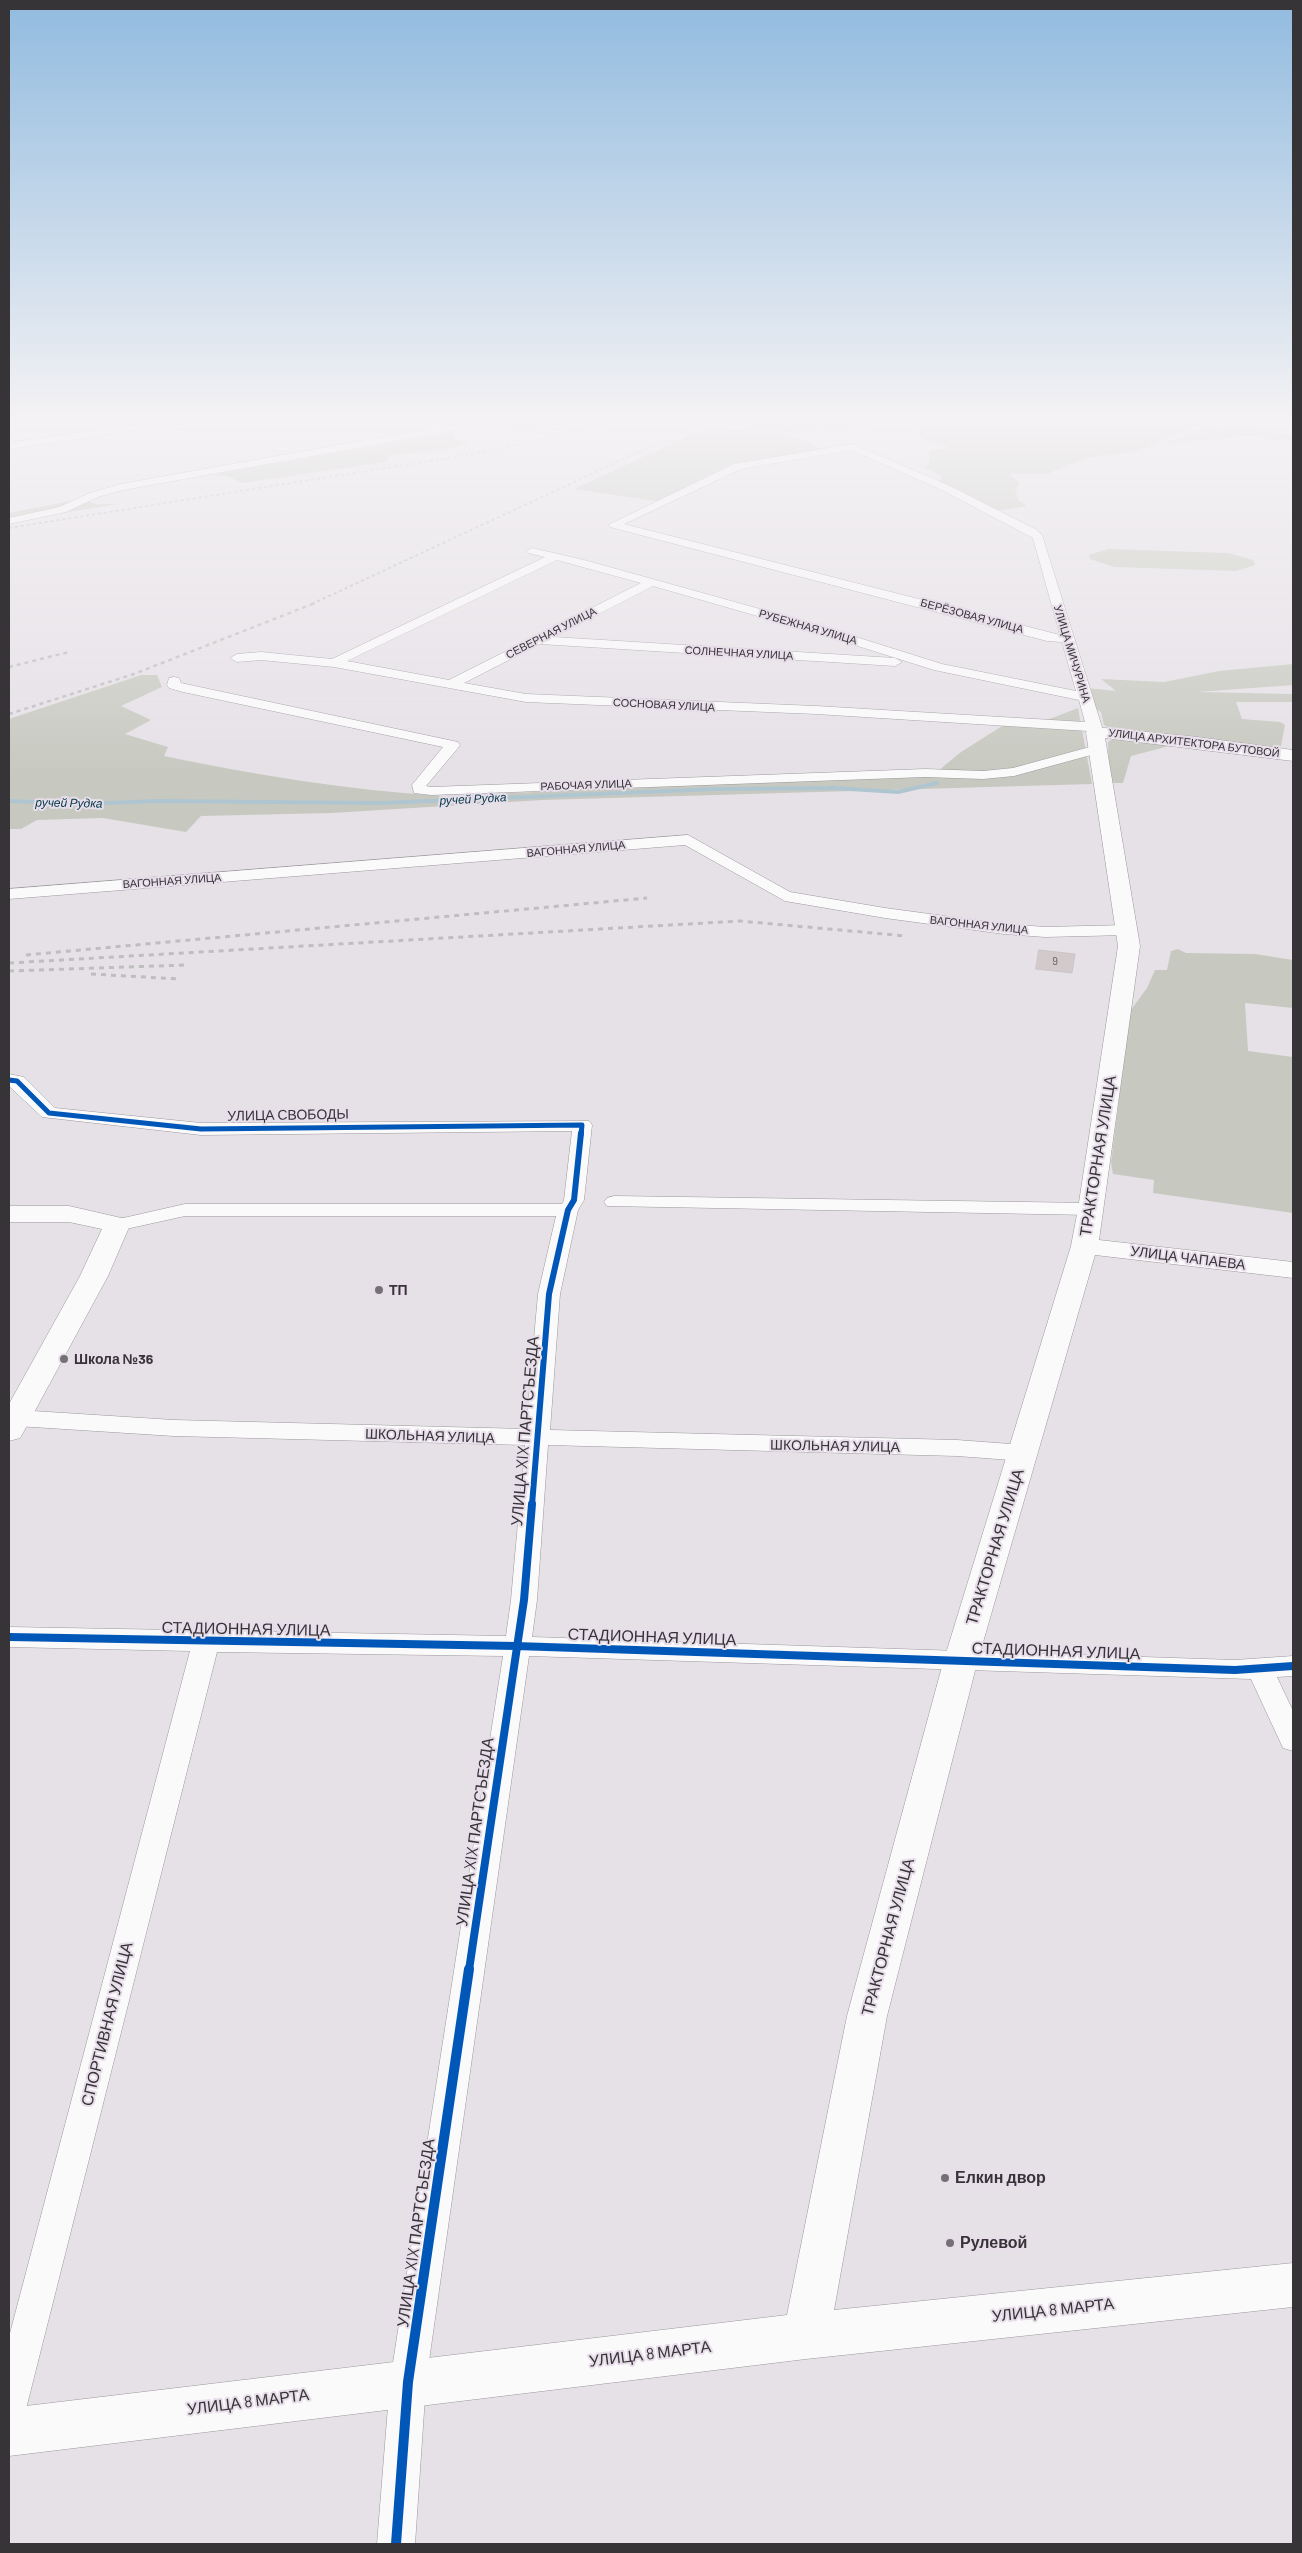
<!DOCTYPE html>
<meta charset="utf-8">
<style>
body{margin:0}
#map{position:relative;width:1302px;height:2553px;overflow:hidden;background:#e6e1e7;font-family:Barlow,sans-serif}
canvas{display:block}
.frame{position:absolute;inset:0;border:10px solid #373438;pointer-events:none}
</style>
<div id="map">
<canvas width="1302" height="2553"></canvas>
<div class="frame"></div>
</div>
<script>
const c = document.querySelector('canvas').getContext('2d');
c.lineJoin = 'round';
function fillPath(path, color) {
  c.fillStyle = color;
  c.fill(path, 'evenodd');
}
function stroke(path, color, width, dash) {
  c.strokeStyle = color;
  c.lineWidth = width;
  c.lineCap = dash ? 'butt' : 'round';
  c.setLineDash(dash || []);
  c.stroke(path);
}
function write(font, color, halo, rows, align = 'center') {
  c.font = font + ' Barlow,sans-serif';
  c.lineWidth = 4;
  c.setLineDash([]);
  c.textBaseline = 'middle';
  c.strokeStyle = halo;
  c.fillStyle = color;
  for (const [text, x, y, turn = 0] of rows) {
    c.save();
    c.translate(x, y);
    c.rotate((+turn || 0) * Math.PI / 180);
    c.textAlign = isNaN(turn) ? turn : align;
    if (halo) c.strokeText(text, 0, 0);
    c.fillText(text, 0, 0);
    c.restore();
  }
}
fillPath(new Path2D(`
 M531,416h70c-33,7 -67,19 -100,12l1,-5z
 M755,416h142l-57,17 -16,-5 -38,5 -35,-6z
 M922,416h247l34,8 -65,27 -52,7 -39,16h-38l11,9 -5,7 4,11 8,5 -30,5 -60,-29 4,-3 -1,-4 -15,-7 4,-5v-12l22,-4 -28,-8 -7,-5 4,-4 -10,-8z
 M1236,423l57,13v5l-8,-2 -12,3 -15,-7 -94,9 42,-18 17,2z
 M723,428c31,3 73,4 99,22l-75,13 -86,39 -87,-13 115,-53z
 M452,433l4,6 13,3c-22,11 -53,9 -78,13l-5,7 -143,21 -16,-7h-12l5,-3z
 M101,495l1,2 -14,4 8,3h22l-109,18v-9z
 M1108,549l120,4 25,7 2,5 -19,6 -122,-4 -24,-8 -1,-4z
 M1293,664v21l-96,7 96,2v8h-57l6,17 38,3 5,3 -4,21 -4,3 -169,-22 -4,-2 -3,-13 -9,-5 -6,-19 30,3 -15,-12 63,3 55,-11z
 M141,675h16l5,12 -41,19 30,14 -26,14 43,13 -4,9c92,19 184,34 278,40l491,-21 28,-23 41,-26 45,-6 31,-12 14,76 -549,16 -212,13 -130,3 -15,16 -83,-14 -66,2 -16,9h-12v-110z
 M1113,739l68,4 -50,13 -8,27h-14l-1,-41z
 M1178,949l8,4 69,1 38,6v48l-48,-5 3,48 45,6v156l-140,-20 1,-13 -41,-6 -2,-11 19,-152 17,-23 8,-18h12l4,-19z`), '#c7c9c0');
stroke(new Path2D(`
 M9,801l72,3 76,-3 224,2 335,-14 118,-1 64,4 39,-9`), '#afc6d1', 4);
const building = new Path2D(`
 M1039,950l36,4 -3,19 -36,-4z`);
fillPath(building, '#d3cacc');
stroke(building, '#c9c4c6', 1);
const street = new Path2D(`
 M192,416h26l-5,3 -204,30v-6z
 M501,416h22l-5,3 -395,71 -25,7 -32,15 -57,12v-6l50,-11 31,-14 31,-9z
 M852,444l96,41 87,44 7,6 60,192 -2,8h-10l-2,-4 -272,-17 -290,-12 -192,-35 -73,-7 -24,2 -7,-4 7,-4 24,-2 71,7 213,-102 -17,-4 -2,-2 6,-3 52,12 237,66 121,38 134,27 -14,-49 -15,-1 -437,-114 -2,-2 126,-61zM851,450l89,39 93,49 27,97 -436,-111 117,-55zM557,560l84,23 -192,97 -102,-19zM653,586l160,46 121,38 145,30 6,22 -269,-16 -290,-12 -62,-11 76,-39 355,22 7,-4 -7,-4 -341,-21z
 M174,677l5,1 2,5 9,2 268,57 2,3 -2,3 -32,38 5,1 494,-18 58,2 30,-3 84,-23 7,4 -2,3 -88,24 -31,3 -58,-2 -494,18 -17,-2 -2,-8 31,-38 -260,-55 -14,-4 -2,-3 2,-7z
 M688,835l102,57 95,16 119,16 41,3 82,-2 8,5 -8,5 -82,2 -41,-3 -119,-16 -100,-17 -100,-56 -676,54v-10z
 M9,1074l15,3 31,31 146,15 388,-2 3,4 -8,75 -6,10 -18,84 -10,136 407,10 67,5 8,2 4,6 -4,6 -8,2 -67,-5 -409,-11 -11,155 -5,37 703,23 58,-4v20l-16,1 16,34v40l-10,-3 -32,-69 -722,-23 -103,726 -11,162h-38l13,-162 113,-726 -286,-4 -190,753 -5,13 -13,5v-86l181,-686 -181,-4v-20l497,9 5,-36 14,-155 -351,-9 -157,-10 -8,-3v-10l8,-3 157,10 352,9 12,-135 18,-78h-371l-68,15 -7,-2 -3,-4 3,-4 75,-17h377l2,-4 8,-69 -371,4 -159,-18 -33,-31z
 M614,1196l477,7 7,2 3,4 -3,4 -7,2 -484,-9 -3,-4 3,-4z`);
const secondary = new Path2D(`
 M1095,727l102,10 96,13v11l-188,-23 35,208 -41,294 194,22v16l-198,-23 -118,408 -90,353 -53,294 459,-47v44l-487,52 -797,97v-48l778,-93 60,-299 96,-353 128,-417 7,-37 40,-263 -32,-214 3,-4z
 M9,1206h60l57,13 4,6 -22,51 -84,155 -4,7 -11,3v-37l71,-128 22,-47 -33,-7h-60z`);
stroke(street, '#9a979b', 1);
stroke(secondary, '#9a979b', 1);
fillPath(street, '#fbfafb');
fillPath(secondary, '#fbfafb');
stroke(new Path2D(`
 M9,528l464,-74 105,-23 53,-15
 M312,604l404,-188`), '#bfbebf', 2, [3, 3]);
stroke(new Path2D(`
 M9,667l60,-15
 M9,714l125,-40 181,-71`), '#bfbebf', 2.5, [4, 4]);
stroke(new Path2D(`
 M26,955l621,-57
 M9,963l731,-42 166,15
 M9,971l177,-6
 M91,974l88,5`), '#bfbebf', 3, [5, 5]);
stroke(new Path2D(`
 M9,1080l8,1 32,32 152,16 381,-4 -1,10`), '#0057b8', 5);
stroke(new Path2D(`
 M532,1505l17,-211 19,-84 6,-10 7,-67`), '#0057b8', 6);
stroke(new Path2D(`
 M9,1637l507,9 719,24 58,-4
 M469,1970l55,-370 8,-96`), '#0057b8', 8);
stroke(new Path2D(`
 M396,2544l12,-162 61,-413`), '#0057b8', 10);
const sky = c.createLinearGradient(0, 0, 0, 774);
sky.addColorStop(0, '#91bbdf');
sky.addColorStop(0.54, '#f4f2f4');
sky.addColorStop(1, '#f4f2f400');
c.fillStyle = sky;
c.fillRect(0, 0, 1302, 774);
for (const [x, y, r, color] of [
 [379,1290,5,"#747175"],
 [64,1359,5,"#747175"],
 [945,2178,5,"#747175"],
 [950,2243,5,"#747175"]
]) {
  const dot = new Path2D();
  dot.arc(x, y, r, 0, 2 * Math.PI);
  c.fillStyle = color;
  c.fill(dot);
  stroke(dot, '#e7deea', 2);
}
write('11px', '#373438', '#e7deea', [
 ["БЕРЁЗОВАЯ УЛИЦА",972,616,15],
 ["РУБЕЖНАЯ УЛИЦА",808,627,16],
 ["СЕВЕРНАЯ УЛИЦА",551,633,-27],
 ["СОЛНЕЧНАЯ УЛИЦА",739,653,3],
 ["УЛИЦА МИЧУРИНА",1072,654,73],
 ["СОСНОВАЯ УЛИЦА",664,705,3],
 ["УЛИЦА АРХИТЕКТОРА БУТОВОЙ",1194,743,7],
 ["РАБОЧАЯ УЛИЦА",586,785,-2],
 ["ВАГОННАЯ УЛИЦА",576,849,-5],
 ["ВАГОННАЯ УЛИЦА",172,881,-4],
 ["ВАГОННАЯ УЛИЦА",979,925,6]
]);
write('11px', '#605b5e', null, [
 ["9",1055,961]
]);
write('italic 12px', '#033848', '#e7deea', [
 ["ручей Рудка",473,799,-3],
 ["ручей Рудка",69,803,1]
]);
write('14px', '#373438', '#e7deea', [
 ["УЛИЦА СВОБОДЫ",288,1115,-1],
 ["УЛИЦА ЧАПАЕВА",1188,1258,7],
 ["ШКОЛЬНАЯ УЛИЦА",430,1436,2],
 ["ШКОЛЬНАЯ УЛИЦА",835,1446,1]
]);
write('bold 14px', '#373438', '#e7deea', [
 ["ТП",389,1290],
 ["Школа №36",74,1359]
], 'left');
write('16px', '#373438', '#e7deea', [
 ["ТРАКТОРНАЯ УЛИЦА",1098,1156,-81],
 ["УЛИЦА XIX ПАРТСЪЕЗДА",525,1431,-85],
 ["ТРАКТОРНАЯ УЛИЦА",995,1547,-73],
 ["СТАДИОННАЯ УЛИЦА",246,1629,1],
 ["СТАДИОННАЯ УЛИЦА",652,1637,2],
 ["СТАДИОННАЯ УЛИЦА",1056,1651,2],
 ["УЛИЦА XIX ПАРТСЪЕЗДА",475,1832,-82],
 ["ТРАКТОРНАЯ УЛИЦА",888,1937,-75],
 ["СПОРТИВНАЯ УЛИЦА",107,2024,-76],
 ["УЛИЦА XIX ПАРТСЪЕЗДА",416,2233,-82],
 ["УЛИЦА 8 МАРТА",1053,2310,-6],
 ["УЛИЦА 8 МАРТА",650,2354,-7],
 ["УЛИЦА 8 МАРТА",248,2402,-7]
]);
write('bold 16px', '#373438', '#e7deea', [
 ["Елкин двор",955,2178],
 ["Рулевой",960,2243]
], 'left');
</script>
